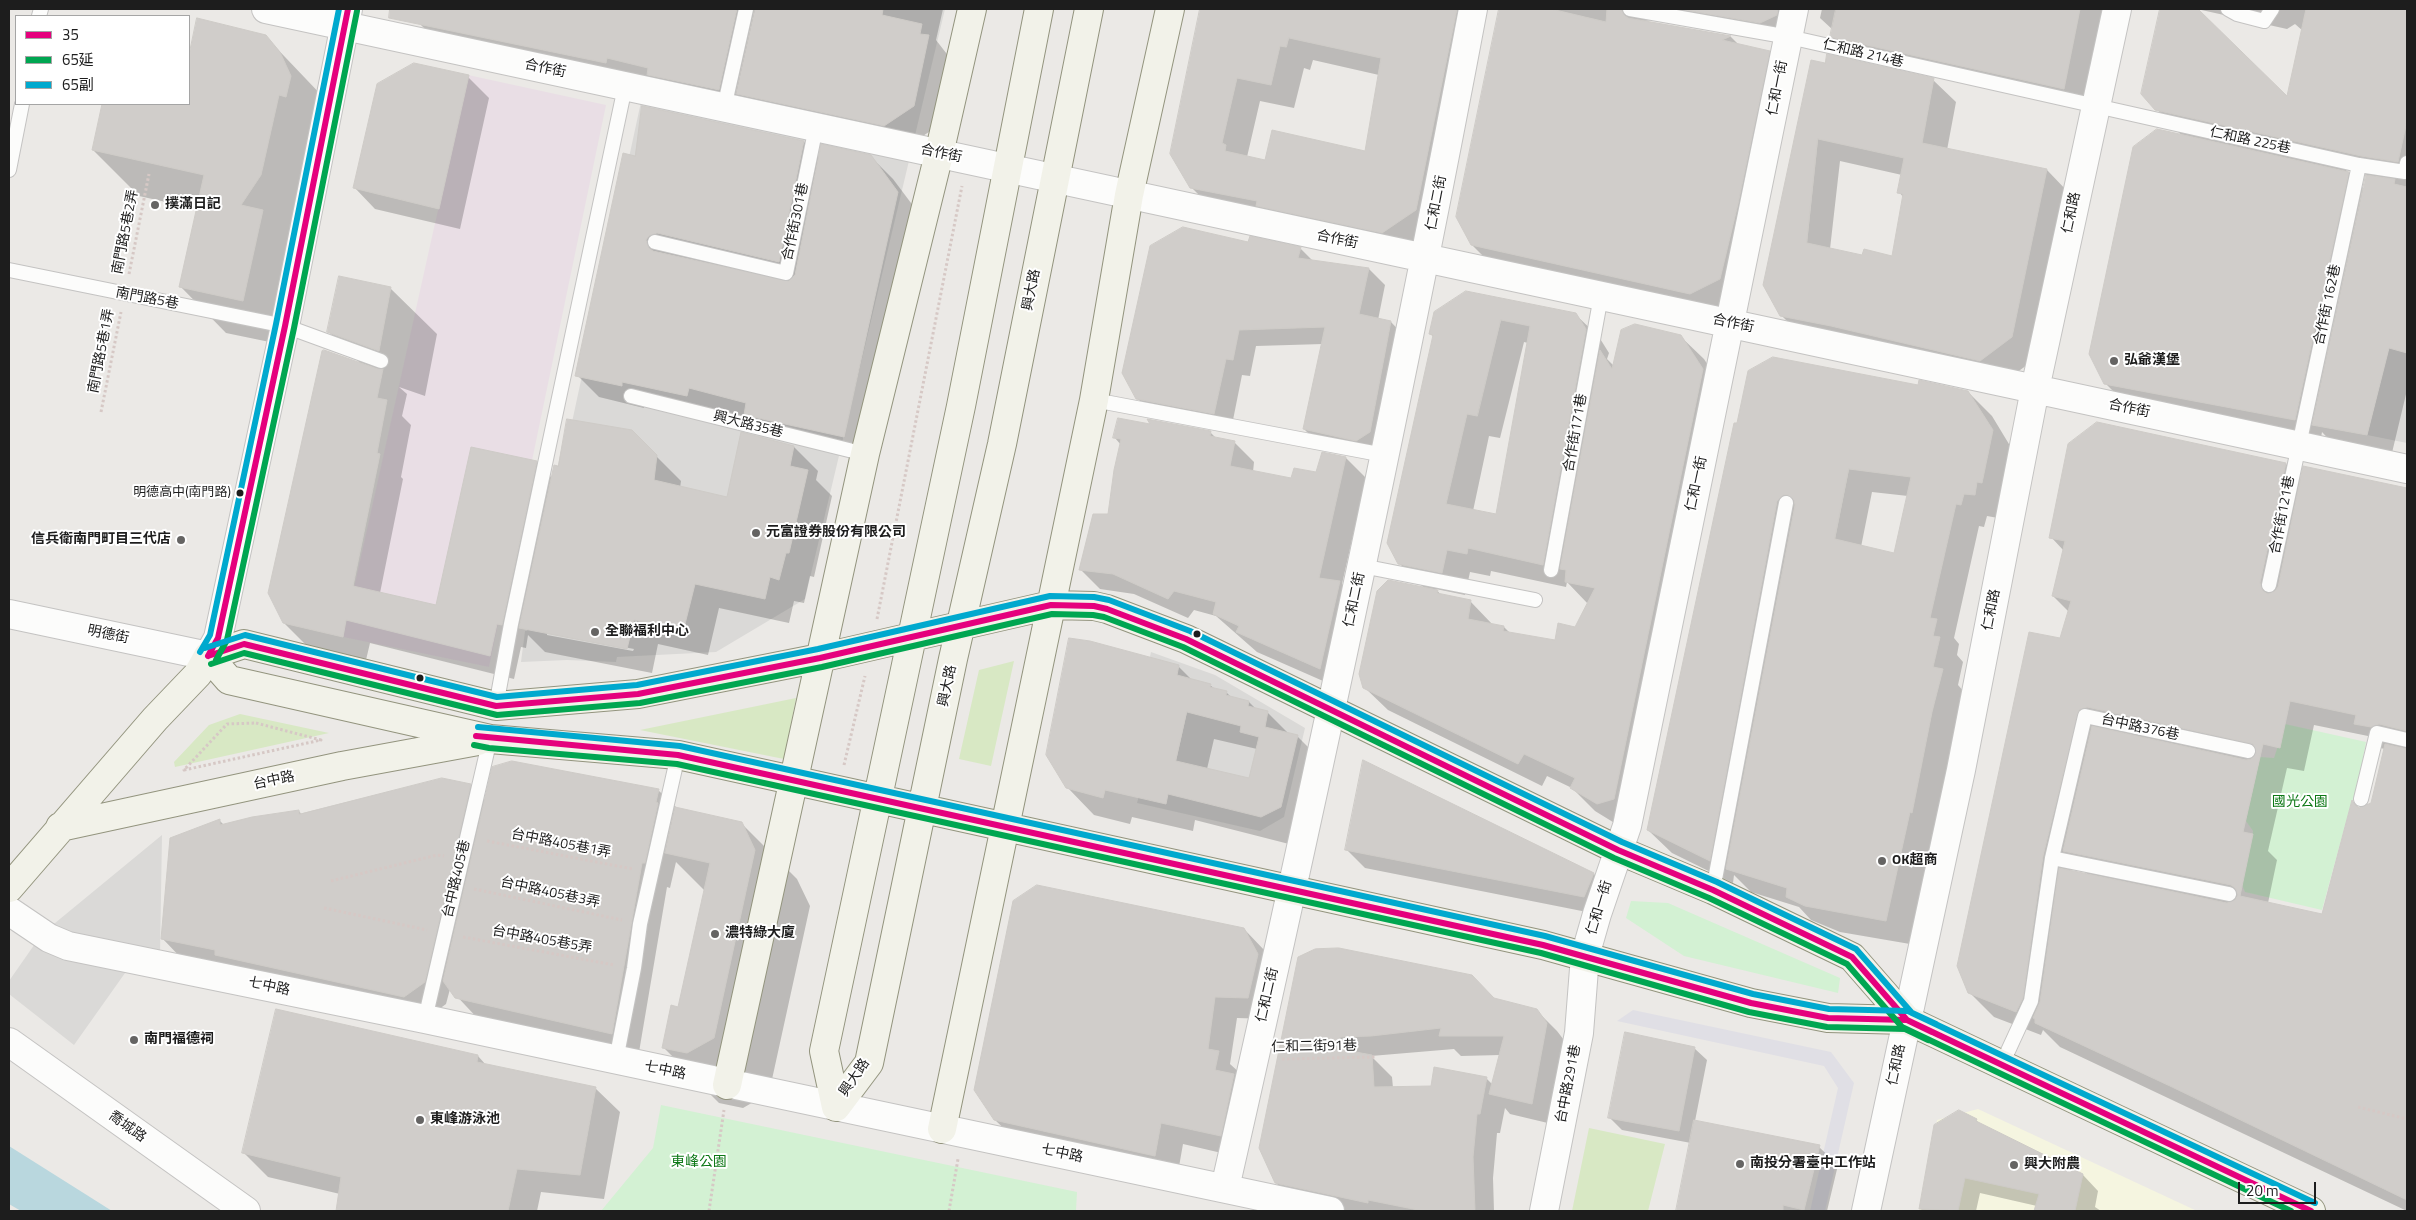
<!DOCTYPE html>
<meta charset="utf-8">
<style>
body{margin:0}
#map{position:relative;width:2416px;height:1220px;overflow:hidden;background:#ebe9e6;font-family:"Titillium Web","Noto Sans TC",sans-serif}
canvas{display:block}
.frame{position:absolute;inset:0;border:10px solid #1d1d1d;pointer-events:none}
.legend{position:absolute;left:15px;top:15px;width:175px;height:90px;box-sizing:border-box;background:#fff;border:1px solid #a5a5a5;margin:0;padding:6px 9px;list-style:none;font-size:15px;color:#1d1d1d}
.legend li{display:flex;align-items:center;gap:10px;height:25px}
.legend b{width:25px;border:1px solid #a5a5a5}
.scale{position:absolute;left:2238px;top:1182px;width:78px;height:22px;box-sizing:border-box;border:2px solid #1d1d1d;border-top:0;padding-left:6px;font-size:15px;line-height:18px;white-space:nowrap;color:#1d1d1d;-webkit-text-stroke:4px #fff;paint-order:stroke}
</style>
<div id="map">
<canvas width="2416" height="1220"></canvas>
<div class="frame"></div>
<ul class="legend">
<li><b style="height:6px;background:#e5007d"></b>35</li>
<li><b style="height:6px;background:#00a651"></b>65延</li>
<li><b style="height:6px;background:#00a9ce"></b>65副</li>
</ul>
<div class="scale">20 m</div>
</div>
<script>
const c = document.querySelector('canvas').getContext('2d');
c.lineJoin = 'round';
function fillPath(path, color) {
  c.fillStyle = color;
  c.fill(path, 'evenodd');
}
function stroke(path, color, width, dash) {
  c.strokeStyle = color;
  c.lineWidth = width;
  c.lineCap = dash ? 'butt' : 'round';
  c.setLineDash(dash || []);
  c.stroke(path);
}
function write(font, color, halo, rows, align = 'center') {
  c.font = font + ' "Titillium Web","Noto Sans TC",sans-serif';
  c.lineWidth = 4;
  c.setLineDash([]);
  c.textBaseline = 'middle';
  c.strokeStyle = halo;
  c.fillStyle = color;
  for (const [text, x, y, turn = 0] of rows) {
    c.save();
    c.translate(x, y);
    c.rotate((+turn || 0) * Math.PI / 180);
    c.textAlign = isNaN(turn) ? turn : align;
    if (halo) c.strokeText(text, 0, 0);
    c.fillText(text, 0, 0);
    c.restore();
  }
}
fillPath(new Path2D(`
 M661,9h284l-140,590 -89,53 -99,5 -1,5 -49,-2 -46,2 4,-31h2z
 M2407,275v168l-40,-8z
 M1151,652l64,23 90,53 -21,89 -24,14 -123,-28 23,-91 -21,-5z
 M162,835l-2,120 -111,-27z
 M39,938l91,28 -56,79 -65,-51v-13z`), '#dad9d7');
fillPath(new Path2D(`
 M468,75l138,30 -117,562 -146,-30z`), '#e9dee5');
fillPath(new Path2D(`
 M1978,1109l219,102h-278l18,-91z`), '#f5f5e0');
fillPath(new Path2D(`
 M1014,661l-23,105 -32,-7 20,-89z
 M796,698l-12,61 -144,-29z
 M240,714l89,19 -154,34 -1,-5 35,-37z
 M1589,1128l76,16 -17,67h-76z`), '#d8e8c4');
fillPath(new Path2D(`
 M2285,724l81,18 -11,58h-3l-30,110 -77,-18 -3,-7 11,-54 -7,-10 14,-64 14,1z
 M1631,901l37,2 172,75 -2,15 -154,-37 -58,-38z
 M661,1105l416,87 -1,19h-475l52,-63z`), '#d3f1d3');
fillPath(new Path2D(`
 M1633,1010l198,42 23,31 -29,128h-15l28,-123 -14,-22 -207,-45z`), '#e0dfe5');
fillPath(new Path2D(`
 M9,1146l92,58 11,7h-91l-12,-7z`), '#b9d7de');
fillPath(new Path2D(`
 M409,9h534l-7,31 14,18 -15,70 -29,19 -464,-101 -23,-23z
 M1203,9h284l-48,224 -33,23 -191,-45 -24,-24 -20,-33zM1313,60l66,15 -13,77 -100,9 -19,-4 13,-56 34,7 10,-40 6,2z
 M1501,9h303l-8,26 -144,-15 -8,1 87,16 8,8 30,7 20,20 -50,226 -28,16 -219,-49 -20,-20 -15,-28z
 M1822,9h283l-21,100 -232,-51 -21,-21 2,-7 -13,-12z
 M2161,9h246v381l-16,67 -54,-9 -15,-16 -2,11 -190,-35 -25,-25 77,-247 -40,-43zM2197,9l90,20 8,-5 8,7 -15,67zM2346,170l21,5 -3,14z
 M198,20l67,16 61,64 -37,246 -63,-13 -46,-47 17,-77 -58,-13 -46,-46 10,-46h86v-42z
 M1826,64l107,16 23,22 -9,48 100,20 22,23 -35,167 -32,23 -198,-45 -23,-23zM1840,161l62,14 -3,17 5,6 -11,59h-30l-33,-8z
 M468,77l21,21 -29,131 -85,-20 -21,-22z
 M804,142l16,16 50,-2 23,23 27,36 -54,243 -222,-55v5l-45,-11 -22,-22 59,-217z
 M1249,244l51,4 13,13 56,8 16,16 -7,35 13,2 16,17 -21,110 -65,-3 -17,-17 19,-85 -67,2 -6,30 -8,-1 -11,55 -77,-15 -17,-17z
 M390,288l47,46 -12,62 -26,-9 8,7 -5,22 9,9 -10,52 2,2 -23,114 56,13 100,-144 16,16 7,-11 72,-36 50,50 -1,7 48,11 66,-52 24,24 -2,9 16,16 -18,81 -4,-1 -6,27 -10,-2 -5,22 -70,-15 -11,47 -50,-11 -6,29 -107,-21 -17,-17 -2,13 -5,-1 -7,32 -144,-36 -4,17 -58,-13 -24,-24 78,-258 -33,-33zM547,632l87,17 -1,2 -86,-16z
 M1435,313l140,1 24,23 10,16 -2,6 7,7 66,-30 24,23 22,34 -105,434 -26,-16 -23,-23 -25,-12 -5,10 -154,-76 -24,-23 60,-99 -25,-25 35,-226 -4,-3zM1524,342l4,1 -31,173 -24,-5 16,-75 11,2zM1491,571l75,16 1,-5 21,22 -12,24 -20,14 -45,-8 -7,-7 -11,-2 -23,-24 -29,-6 -5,-6 29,6 5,-23 20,4z
 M1919,387l49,5 24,24 23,38 -17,64 -11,-2 -3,11 -5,-1 -25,112 5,6 -2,11 6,7 -5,23 7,8 -55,251 -70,-12 -29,-12 -12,-13 -48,-15 -17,-17 -1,8 -61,-30 -24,-23 87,-406zM1872,492l36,4 -13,59 -34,-8z
 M1152,426l58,6 6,6 18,4 20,20 -1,10 39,8 25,-7 29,-15 20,20 -24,106 17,18 -20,86 -82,-36 -41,-36 -22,-6 -6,8 -54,-24 -34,-5 -20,-20 29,-54 12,-70 -6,-7z
 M2286,464l16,16 2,-12 103,22v721l-347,-164 -17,-17 -2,5 -47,-18 -25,-25 100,-380 -16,-16 11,-45 -13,-14zM2314,725l54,11 12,12 5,1 -13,55 -12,5 -7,-7 -31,113 -54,-12 9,-43 -9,-9 19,-83 17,3zM2073,859l16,17 -19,-4z
 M1178,666l14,14 18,5 6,5 11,3 4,4 18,5 8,8 11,3 22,22 8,2 27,27 -36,80 -94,-24 -2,11 -61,-14 -2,7 -36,-9 -27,-28zM1214,739l43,10 -7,31 -43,-11z
 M470,785l16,16 172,-11 19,18 64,15 56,56 13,27 -41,187 -26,15 -24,-5 -56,-56 16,-38 26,-118 -29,-29 -6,26 -3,-1 -29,171 -156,-35 -32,-34 -4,15 -19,14 -243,-57 -22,-23 9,-99 49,-18 4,4 28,-7 47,-7 3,4z
 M1346,849l248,25 18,18 -10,23 -237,-47z
 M1244,929l22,23 3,67 -32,-1 -7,46 11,10 2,84 -60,-14 -6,34 -159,-36 -23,-22z
 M1299,958l238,53 20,20 10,13 -15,80 -42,-10 -5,-6 -5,25h-3l-4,45 1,33h-158l-40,-8 -20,-20zM1454,1049l7,7 39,-1 -7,30 -7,-7 -54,9 -39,1 -1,-11 -21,-21z
 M1694,1048l13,12 -12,61 124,26 19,18 -11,46h-150l14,-68 -69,-13 -13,-13z
 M478,1056l8,9 109,23 25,24 -16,87 -63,-7 -4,19h-200l3,-17 -72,-17 -24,-24z
 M1976,1120l5,5 102,50 15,16 -3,16 6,4h-65l1,-5 -57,-13 -4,18h-53l-3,-3z`), '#0003');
const building = new Path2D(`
 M390,9h347l-18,81 -72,-15 1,-7 -41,-10 -1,5 -217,-45z
 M755,9h128l-1,6 40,9 -2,10 9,1 -15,71 -30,20 -148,-32z
 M1200,9h257l-41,201 -34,23 -126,-27 1,-5 -67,-13 -20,-34zM1289,38l92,20 -16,93 -93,-21 -7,30 -40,-9 1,-6 -4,-2 15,-65 34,7 9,-39 6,1z
 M1499,9h52l55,13 1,-13h14l3,6 4,3 103,18 -9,4 48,11 -32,153 -18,75 -30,15 -219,-49 -15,-28z
 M1679,9h99l-1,6 -17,8z
 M1836,9h244l-16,80 -234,-52z
 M2160,9h38l89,87 19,-87h101v112l-9,41 -37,-6 -206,-46 -14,-16z
 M197,18l69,17 14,17 11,24 -5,21 -7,-2 -18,80 -20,30 22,5 -20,91 -64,-14 25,-112 -112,-25 10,-46h87v-49z
 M1827,54l107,24 -12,65 125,26 -35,168 -32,24 -149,-35 -51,-10 -17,-31 48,-225 14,3zM1818,139l86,19 -7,35 6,1 -11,62 -28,-7 -2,6 -55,-12z
 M414,63l55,12 -30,134 -86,-21 24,-104z
 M642,106l162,35 -25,121 -122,-29 -8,3 -3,4 3,8 4,3 136,30 6,-6 26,-131 50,11 27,37 -54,245 -100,-22 2,-12 -57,-15 -2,8 -65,-14v4l-47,-10 48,-223 12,3z
 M2157,129l192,43 -54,248 -191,-36 -15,-30 44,-207z
 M2366,175l29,4 -1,5 13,3v166l-18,-5 -22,87 -55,-10z
 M1183,227l65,15 2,-6 51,11 -3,11 71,10 -10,46 32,7 -21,111 -14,9 -53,-12 22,-102 -86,3 -6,30 -7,-1 -12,55 -78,-15 -14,-26 28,-127z
 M339,276l52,11 -12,64 -52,-19z
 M1466,291l110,22 10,16 -43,236 -75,-17 -1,6 -20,-4 -5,23 -44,-9 -11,-21 46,-208 -4,-1 5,-22zM1501,320l29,6 -34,188 -50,-10 21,-90 10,2z
 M1635,324l46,11 22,34 -89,430 -17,5 -27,-16 5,-10 -51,-24 -6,10 -155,-76 -4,-14 18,-83 11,-11 50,10 -1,3 34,7 -3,19 36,7 -1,5 52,9 3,-17 17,4 20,-39 -30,-6 1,-12 -6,-1 40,-219 12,19 9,-39z
 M324,350l54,19h5l-6,29 10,2 -10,53 3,1 -27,132 83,19 35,-158 66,14 -35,164 -5,-1 -7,32 -144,-36 -3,17 -60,-14 -15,-30 54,-242z
 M1773,357l145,28 1,-5 49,11 25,39 -11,53 -5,-1 -2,13 -11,-1 -3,11 -5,-1 -26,114 7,1 -4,17 7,1 -7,30 10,2 -11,43 -20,101 -2,-1 -24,109 -81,-15 -19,-9 1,-9 -61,-19 69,-364 -1,-5 -6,-5h-5l-6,6 -67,360 -63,-31 87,-407h3l11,-52zM1849,469l62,8 -17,76 -59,-14z
 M1118,418l32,6 -3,-5 64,12 -1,5 25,5 -5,25 61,12 3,-10 22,4 6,-20 24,5 -27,121 21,3 -20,88 -84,-37 3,-6 -26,-12 3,-12 -42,-11 -6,8 -55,-25 -34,-4 14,-56h15l6,-44 7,-31 -8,-1z
 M567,419l65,11 25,25 -3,25 73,17 14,-65 53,14 -4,20 18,4 -19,83h-3l-7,27 -9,-3 -5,22 -70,-15 -12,48 -49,-12 -7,29 -108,-21 35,-163 4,1z
 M2097,422l189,41 -26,120 3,8 5,3 7,-3 3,-4 25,-121 104,22v243l-28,-7 -8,3 -17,-3 2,-9 -66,-14 -10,47 -17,-4 -20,88 10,2 -13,62 82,18 30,-114 3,5 4,3 12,-5 14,-59 22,5v451l-237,-114 -135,-63v-4l-2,-1 7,-16 19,-134 168,35 8,-3 3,-5 -3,-7 -4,-3 -168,-34 29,-125 154,34 5,-1 5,-6 -3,-9 -166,-37 -8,3 -36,146 -20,142 -7,14 -48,-19 -11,-27 72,-334 31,6 11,-37 -19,-5 13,-55 -16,-3 19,-94z
 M1069,638l21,3 89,24 -2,10 34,9 -1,3 17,4 -1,4 23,6 -1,5 20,5 -3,16 33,8 -17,72 -20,10 -93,-23 -2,10 -61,-14 -2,8 -37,-10 -20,-33zM1187,712l54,14 -1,6 19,5 -10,41 -73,-17z
 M1363,760l231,113 -10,24 -239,-47z
 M512,761l147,28 -3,13 2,1 -13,60h-3l-30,171 -157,-36 -12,-17 49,-214z
 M442,778l29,6 -46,198 -21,15 -189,-42v-5l-54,-11 9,-101 50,-19v6l32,-8 47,-7v4z
 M675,807l67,15 13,28 -41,188 -27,15 -25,-5 9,-43 7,2 32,-144 -45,-10z
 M1037,885l207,43 14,26 -10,44 -33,-1 -7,52 11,2 -4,19 19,4 -13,62 -60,-13 -6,33 -161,-36 -20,-30 39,-189z
 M1339,948l133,27 22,23 43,11 10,14 -15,81 -43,-10 15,-58h-65l2,-8 -70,8 -31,1 -1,12 33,6 2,32 57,-1 3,-19 53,10 -7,37h-3l-4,43 2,54h-52l-55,-11v3l-93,-20 -16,-35 39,-191 17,-8z
 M276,1009l202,46 -1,7 119,25 -16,88 -63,-6 -9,42h-172l5,-34 -99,-24z
 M1625,1032l70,15 -16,84 -71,-13z
 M1959,1110l18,9 -1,2 107,53 -8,37h-41l5,-17 -74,-16 -7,33 -39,-2 15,-84z
 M1694,1120l126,25 -16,65 -21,-5v6h-107z`);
fillPath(building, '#d0cdca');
stroke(building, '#cecbc7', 1);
const lane = new Path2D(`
 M1630,9l159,28 570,128 46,7 2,-9
 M2228,9l9,5 27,7 8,-12
 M39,16l2,-7
 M724,108l22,-99
 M9,170l13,-66
 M655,242l131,31 30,-146
 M9,270l276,56 96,35
 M631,396l234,58
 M1094,400l290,55
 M1362,566l173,34
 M1551,570l50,-274
 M2269,585l90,-420
 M496,706l15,-82 114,-537
 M2361,799l16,-66 30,7
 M2052,858l177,36
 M1713,890l73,-387
 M425,1019l65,-280
 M616,1060l18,-92 6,-44 38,-169
 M2002,1064l29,-63 21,-143 33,-142 163,35`);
const street = new Path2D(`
 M266,9l2141,460
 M9,614l199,42 10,-18 67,-312 63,-317
 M9,911l40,27 19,8 357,73 905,192
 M9,1042l237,169
 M1225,1188c89,-392 174,-785 248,-1179
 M1544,1211l35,-178 6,-77 12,-42 30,-88 167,-817
 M1866,1211l95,-441 74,-381 82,-380`);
const secondary = new Path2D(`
 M208,656l21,24 261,59 188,16 865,190 208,58 77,15 79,2 404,191
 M60,827l282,-61 136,-25
 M9,888l146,-169 43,-45 10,-18 36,-12 252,62 142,-12 182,-36 231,-53 43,1 13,3 79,30 432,211 95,40 139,67 55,63
 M727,1085l138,-631 74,-300 33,-145
 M836,1107l33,-44 84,-404 49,-215 87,-435
 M836,1107l-12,-56 137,-645 78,-397
 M942,1129l152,-729 35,-205 41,-186`);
stroke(lane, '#c4c3c2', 16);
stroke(street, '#c4c3c2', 30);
stroke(secondary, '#93947e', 30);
stroke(new Path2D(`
 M129,274l20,-100
 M101,412l20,-100
 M877,619l85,-433
 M256,723l65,17 -137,30 43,-46z
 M844,765l21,-89
 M487,841l146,28
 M331,881l106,-26 7,1
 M474,889l148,31
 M324,908l103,22
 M463,937l151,28
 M1282,1059l94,-2
 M2358,1107l49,12
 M709,1211l15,-101
 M949,1211l9,-52`), '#d6c8c5', 3, [2.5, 2.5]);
stroke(lane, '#fcfcfb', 14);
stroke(street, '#fcfcfb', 28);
stroke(secondary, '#f2f2e9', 28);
stroke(new Path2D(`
 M208,656l36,-12 252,62 142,-12 182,-36 231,-53 43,1 13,3 79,30 432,211 95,40 139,67 55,63 404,191
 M208,656l10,-18 67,-312 63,-317
 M476,736l202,19 865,190 208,58 77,15 79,2 25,12`), '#e5007d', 6);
stroke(new Path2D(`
 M216,660l11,-20 67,-312 63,-317
 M211,664l33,-11 253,62 143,-12 182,-36 230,-53 41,1 11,2 79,30 431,211 95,40 138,66 55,63 389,184
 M474,745l15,3 188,16 864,189 208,59 78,15 78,2 23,11`), '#00a651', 6);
stroke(new Path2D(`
 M205,648l40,-13 252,62 140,-12 181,-36 232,-53 44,1 15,3 81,31 432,211 95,40 139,67 56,64 403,190
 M200,652l10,-17 66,-311 63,-315
 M478,727l202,19 865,190 208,58 76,15 79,2 28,13`), '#00a9ce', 6);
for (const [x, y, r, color] of [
 [155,205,5,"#656463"],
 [2114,361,5,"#656463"],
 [240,493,4.5,"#1d1d1d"],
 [756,533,5,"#656463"],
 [181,540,5,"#656463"],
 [595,632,5,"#656463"],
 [1197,634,4.5,"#1d1d1d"],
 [420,678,4.5,"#1d1d1d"],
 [1882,861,5,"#656463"],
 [715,934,5,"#656463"],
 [134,1040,5,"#656463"],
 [420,1120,5,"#656463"],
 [1740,1164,5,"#656463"],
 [2014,1165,5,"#656463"]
]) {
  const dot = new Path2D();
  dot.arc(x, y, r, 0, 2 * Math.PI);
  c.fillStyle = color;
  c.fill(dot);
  stroke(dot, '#fff', 2);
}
write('13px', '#1d1d1d', '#fff', [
 ["明德高中(南門路)",231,493]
], 'right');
write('14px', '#1d1d1d', '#fff', [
 ["仁和路 214巷",1863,54,13],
 ["合作街",545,69,12],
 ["仁和一街",1778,88,-79],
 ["仁和路 225巷",2250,141,12],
 ["合作街",941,154,12],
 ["仁和二街",1437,203,-79],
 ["仁和路",2072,213,-78],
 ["合作街301巷",796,222,-78],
 ["南門路5巷2弄",126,232,-79],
 ["合作街",1337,240,12],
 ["興大路",1032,290,-79],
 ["南門路5巷",147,299,11],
 ["合作街 162巷",2328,305,-78],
 ["合作街",1733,324,12],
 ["南門路5巷1弄",102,351,-79],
 ["合作街",2129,409,12],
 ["興大路35巷",748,425,14],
 ["合作街171巷",1576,433,-80],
 ["仁和一街",1697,484,-78],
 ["合作街121巷",2283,515,-79],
 ["仁和二街",1355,600,-78],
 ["仁和路",1992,610,-79],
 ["明德街",108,635,12],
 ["興大路",948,686,-78],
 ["台中路376巷",2140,728,12],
 ["台中路",274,781,-12],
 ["台中路405巷1弄",561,844,11],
 ["台中路405巷",457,879,-77],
 ["台中路405巷3弄",550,893,12],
 ["仁和一街",1600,908,-73],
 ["台中路405巷5弄",542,940,10],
 ["七中路",269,987,12],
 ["仁和二街",1268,995,-77],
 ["仁和二街91巷",1314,1047,-1],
 ["仁和路",1897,1065,-78],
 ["七中路",665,1071,12],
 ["興大路",855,1078,-56],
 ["台中路291巷",1569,1084,-79],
 ["喬城路",127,1127,36],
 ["七中路",1062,1154,12]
]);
write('bold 14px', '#1d1d1d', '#fff', [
 ["撲滿日記",165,205],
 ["弘爺漢堡",2124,361],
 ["元富證券股份有限公司",766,533],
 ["信兵衛南門町目三代店",171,540,"right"],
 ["全聯福利中心",605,632],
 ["OK超商",1892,861],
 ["濃特綠大廈",725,934],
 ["南門福德祠",144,1040],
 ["東峰游泳池",430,1120],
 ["南投分署臺中工作站",1750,1164],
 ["興大附農",2024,1165]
], 'left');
write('14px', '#0d7816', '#fff', [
 ["國光公園",2300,803],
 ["東峰公園",699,1163]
]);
</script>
